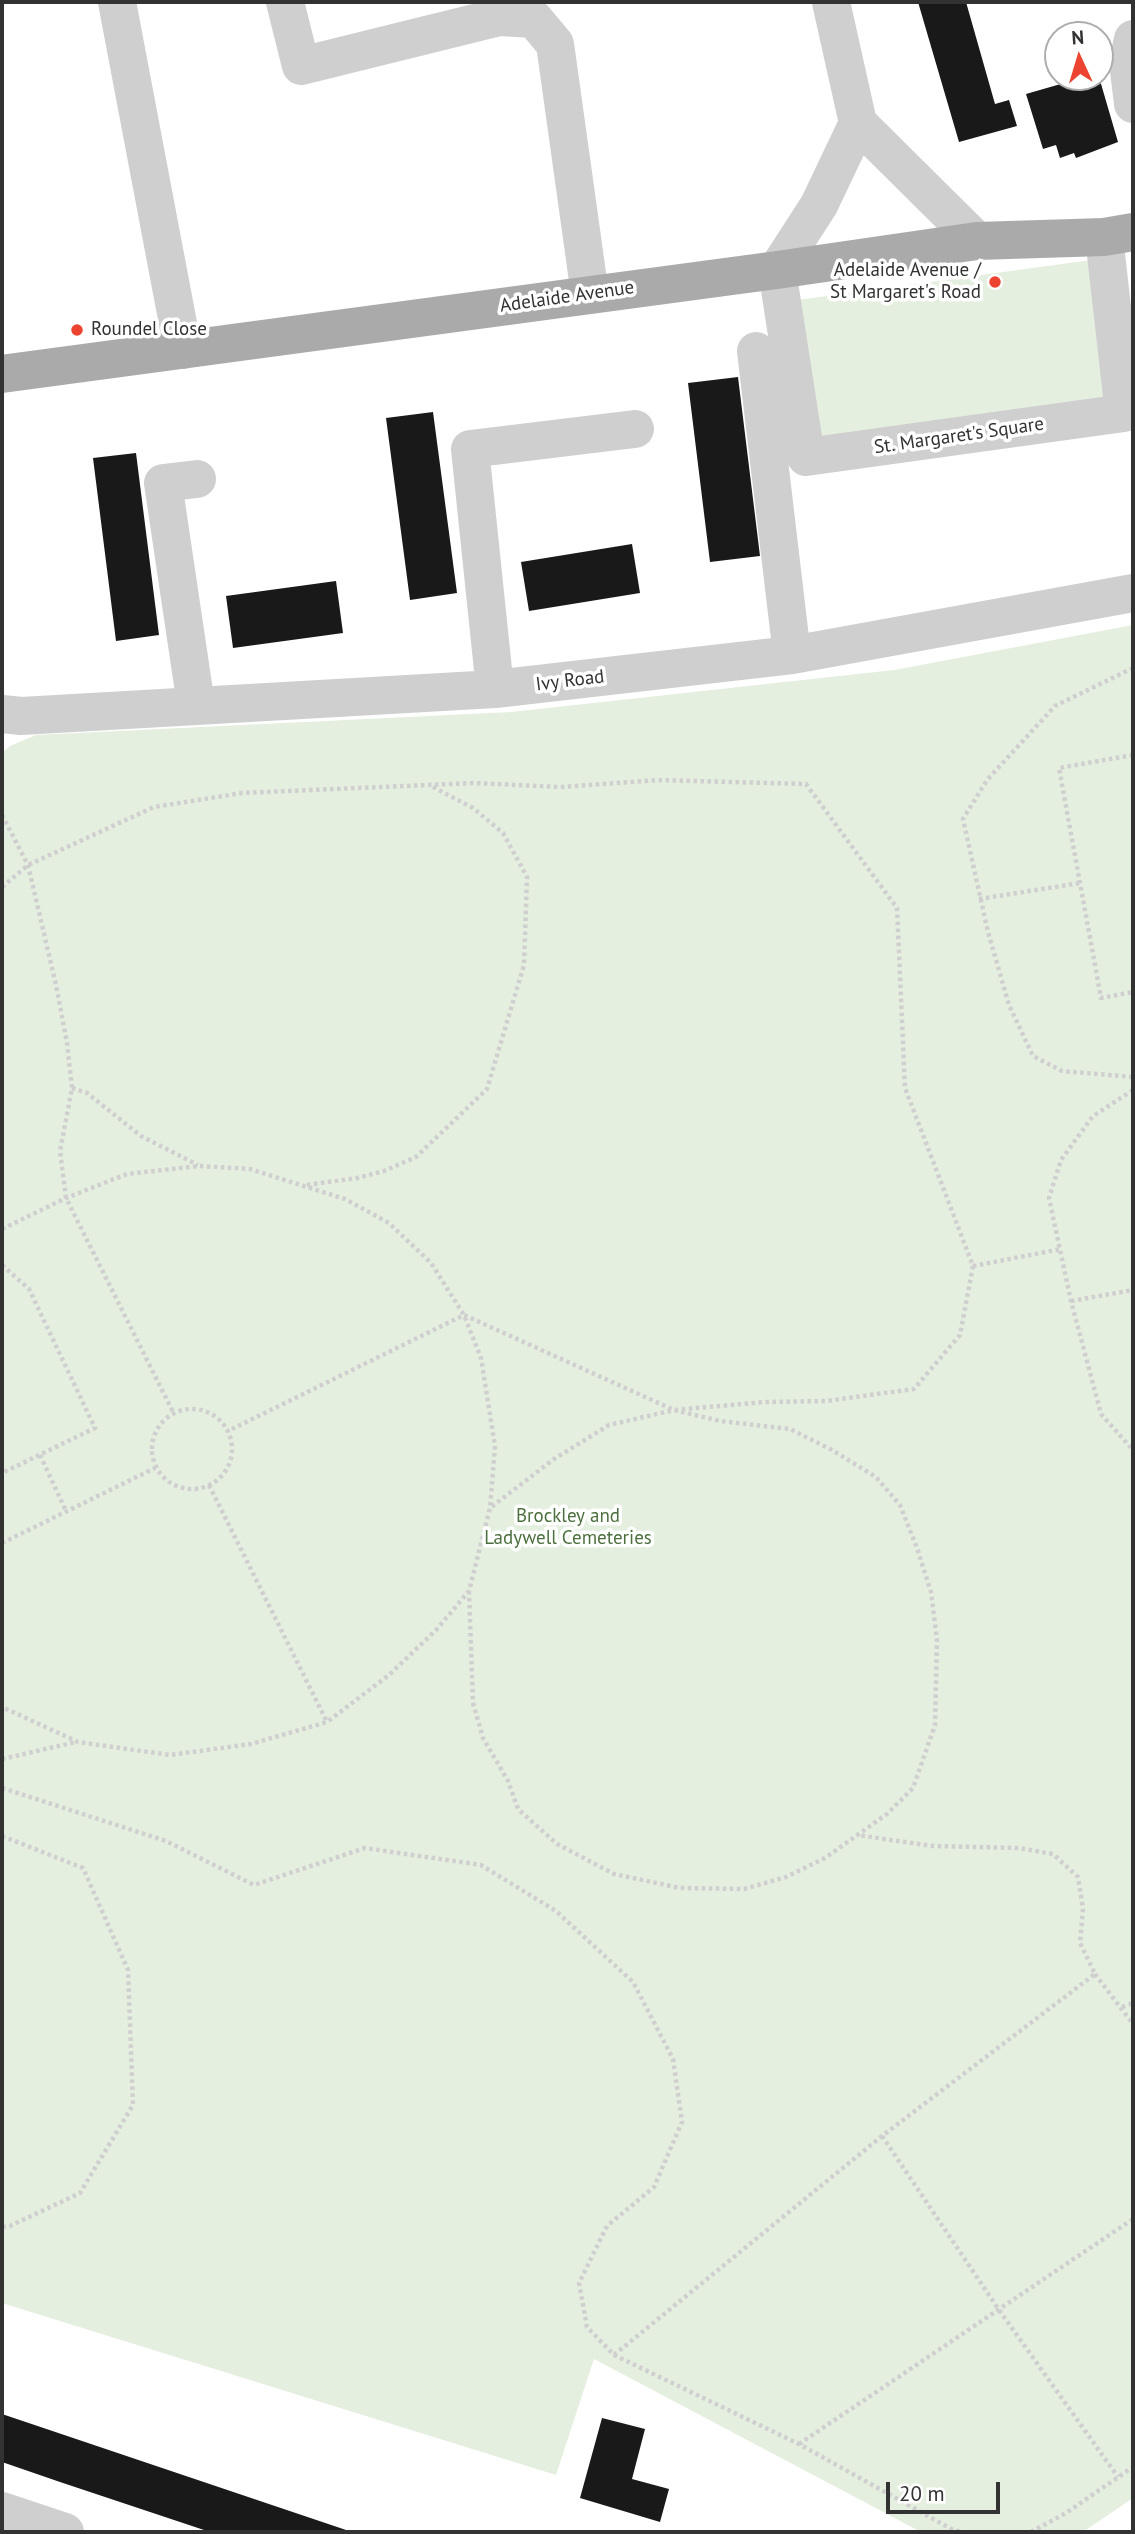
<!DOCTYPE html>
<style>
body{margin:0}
#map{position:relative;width:1135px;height:2534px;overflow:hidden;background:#fff;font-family:"PT Sans",sans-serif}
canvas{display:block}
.frame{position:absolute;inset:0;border:4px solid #323232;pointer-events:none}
.north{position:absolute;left:1044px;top:21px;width:70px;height:70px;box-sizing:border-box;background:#fff;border:2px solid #adadad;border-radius:50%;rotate:356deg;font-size:19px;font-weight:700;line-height:28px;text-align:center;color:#323232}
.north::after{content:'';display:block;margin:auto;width:24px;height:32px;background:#ec4431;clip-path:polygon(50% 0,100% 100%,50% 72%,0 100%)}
.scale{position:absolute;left:886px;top:2482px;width:114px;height:32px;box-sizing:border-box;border:4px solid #323232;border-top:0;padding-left:9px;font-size:21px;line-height:24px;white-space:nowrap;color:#323232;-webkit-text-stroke:5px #fff;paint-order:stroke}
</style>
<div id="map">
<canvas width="1135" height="2534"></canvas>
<div class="frame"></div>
<div class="north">N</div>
<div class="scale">20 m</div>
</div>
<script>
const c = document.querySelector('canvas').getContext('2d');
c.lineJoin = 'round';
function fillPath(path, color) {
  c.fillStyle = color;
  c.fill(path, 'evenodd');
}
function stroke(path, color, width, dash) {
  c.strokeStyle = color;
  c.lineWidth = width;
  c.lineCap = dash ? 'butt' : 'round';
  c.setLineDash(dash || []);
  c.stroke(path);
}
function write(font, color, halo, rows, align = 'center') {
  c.font = font + ' "PT Sans",sans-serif';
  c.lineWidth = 7;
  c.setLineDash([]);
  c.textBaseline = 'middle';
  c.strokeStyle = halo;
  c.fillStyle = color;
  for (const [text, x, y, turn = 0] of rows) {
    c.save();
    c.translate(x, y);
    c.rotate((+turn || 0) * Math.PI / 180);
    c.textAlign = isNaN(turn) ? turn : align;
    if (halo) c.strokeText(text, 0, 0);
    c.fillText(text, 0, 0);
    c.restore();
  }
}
fillPath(new Path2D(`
 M1106,258l18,155 -318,44 -23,-155z
 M1133,625v1873l-50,34h-162l-327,-173 -38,116 -554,-172v-1550l8,-7 26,-11 475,-23 383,-42z`), '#e5efe0');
fillPath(new Path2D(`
 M918,2h48l29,102 14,-4 8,26 -58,16z
 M1085,77h14l19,65 -42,16 -2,-5 -14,5 -4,-13 -13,4 -17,-55z
 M738,377l22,179 -50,6 -22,-179z
 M433,412l24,181 -47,7 -24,-182z
 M136,453l23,182 -43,6 -23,-183z
 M632,544l8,49 -111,18 -8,-49z
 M336,581l7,52 -110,15 -7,-52z
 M2,2414l350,118h-142l-150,-50 -58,-20z
 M602,2418l43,11 -13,50 37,10 -9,33 -80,-24z`), '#191919');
stroke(new Path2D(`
 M1133,668l-78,38 -68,74 -24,39 25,113 21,73 24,51 29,15 71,6
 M1133,755l-74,13 42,230 32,-6
 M2,815l26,50 28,120 11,58 5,45 -12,63 6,47 107,214
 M2,887l26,-22 126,-58 88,-14 232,-10 86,4 97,-7 149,4 91,124 8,180 68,178 -13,69 -46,54 -88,12 -61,1 -91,8 -210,-95 -236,116
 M979,899l101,-16
 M72,1088l15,5 54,43 57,29
 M1133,1090l-40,26 -32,44 -12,38 22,103 30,113 32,36
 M307,1185l50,-7 27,-7 32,-14 71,-68 37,-124 3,-88 -24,-44 -30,-25 -42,-22
 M2,1229l64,-31 61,-24 72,-8 51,3 95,30 44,24 42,40 33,52 17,43 14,88 -5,62 -21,83 -33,39 -47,45 -62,47 -76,22 -81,11 -92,-13 -76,-35
 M2,1265l27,24 66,139 -93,45
 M973,1266l88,-17
 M1071,1301l62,-11
 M152 1449a40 40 0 1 1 80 0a40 40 0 1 1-80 0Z
 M40,1455l26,56
 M209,1485l118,237
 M2,1543l153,-75
 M469,1591l4,112 10,35 25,43 10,28 39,35 57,30 66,14 64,1 42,-12 39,-19 62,-44 26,-26 22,-63 2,-85 -6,-48 -14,-44 -17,-43 -24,-28 -44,-27 -42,-21 -70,-8 -46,-11 -65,15 -55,34 -64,49
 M2,1759l74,-17
 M2,1788l164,53 88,44 111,-37 116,17 75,46 77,71 40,77 9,63 -28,65 -47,39 -28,57 8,44 27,28 185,89 154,86 11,2
 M2,1836l81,32 45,102 5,135 -53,88 -70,33 -8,1
 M1095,1974l38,50
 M1122,2007l11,-4
 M882,2136l117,174 119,167
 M614,2355l268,-219 213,-162 -15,-31 3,-34 -5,-32 -25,-23 -34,-6 -86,-2 -76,-11
 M799,2444l334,-225
 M1031,2532l35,-19 67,-46`), '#cfcfcf', 4.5, [3.5, 3.5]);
stroke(new Path2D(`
 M117,2l66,348
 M285,2l16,64 198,-49 35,2 21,25 35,251
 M831,2l27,121 -39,82 -42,65 29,187 318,-44 -20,-176
 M1133,39l-5,23 5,42
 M858,123l119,118
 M756,351l36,304
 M495,689l-25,-240 165,-20
 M196,705l-33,-222 34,-4
 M2,714l19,2 474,-27 297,-34 341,-62
 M2,2511l63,21`), '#cfcfcf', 38);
stroke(new Path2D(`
 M2,374l775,-104 200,-29 127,-4 29,-5`), '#aaa', 38);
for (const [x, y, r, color] of [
 [995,282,7,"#ec4431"],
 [77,330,7,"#ec4431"]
]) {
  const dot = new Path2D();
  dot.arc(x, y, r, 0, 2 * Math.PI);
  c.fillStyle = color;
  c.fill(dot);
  stroke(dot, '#fff', 2.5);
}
write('19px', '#323232', '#fff', [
 ["Adelaide Avenue /",981,271],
 ["St Margaret's Road",981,293],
 ["Roundel Close",91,330,"left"]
], 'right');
write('19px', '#323232', '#fff', [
 ["Adelaide Avenue",567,297,-8],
 ["St. Margaret's Square",959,436,-8],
 ["Ivy Road",570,681,-7]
]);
write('19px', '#4c703d', '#fff', [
 ["Brockley and",568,1517],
 ["Ladywell Cemeteries",568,1539]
]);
</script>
